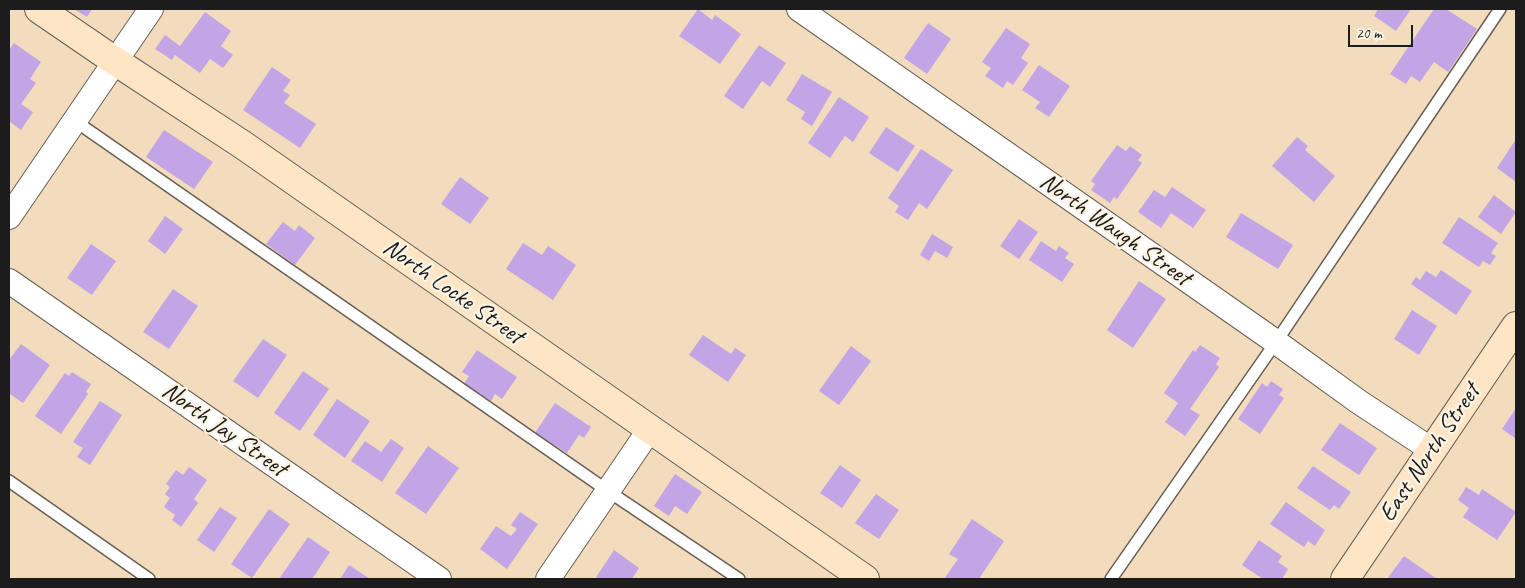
<!DOCTYPE html>
<style>
body{margin:0}
#map{position:relative;width:1525px;height:588px;overflow:hidden;background:#f2dcbd;font-family:Caveat,sans-serif}
canvas{display:block}
.frame{position:absolute;inset:0;border:10px solid #1c1c1c;pointer-events:none}
.scale{position:absolute;left:1348px;top:25px;width:65px;height:22px;box-sizing:border-box;border:2px solid #1c1c1c;border-top:0;padding-left:6px;font-size:15px;line-height:18px;white-space:nowrap;color:#1c1c1c;-webkit-text-stroke:4px #fcf5e5;paint-order:stroke}
</style>
<div id="map">
<canvas width="1525" height="588"></canvas>
<div class="frame"></div>
<div class="scale">20 m</div>
</div>
<script>
const c = document.querySelector('canvas').getContext('2d');
c.lineJoin = 'round';
function fillPath(path, color) {
  c.fillStyle = color;
  c.fill(path, 'evenodd');
}
function stroke(path, color, width, dash) {
  c.strokeStyle = color;
  c.lineWidth = width;
  c.lineCap = dash ? 'butt' : 'round';
  c.setLineDash(dash || []);
  c.stroke(path);
}
function write(font, color, halo, rows, align = 'center') {
  c.font = font + ' Caveat,sans-serif';
  c.lineWidth = 4.5;
  c.setLineDash([]);
  c.textBaseline = 'middle';
  c.strokeStyle = halo;
  c.fillStyle = color;
  for (const [text, x, y, turn = 0] of rows) {
    c.save();
    c.translate(x, y);
    c.rotate((+turn || 0) * Math.PI / 180);
    c.textAlign = isNaN(turn) ? turn : align;
    if (halo) c.strokeText(text, 0, 0);
    c.fillText(text, 0, 0);
    c.restore();
  }
}
fillPath(new Path2D(`
 M74,9h18l-5,8z
 M698,9l14,11 3,-5 26,19 -21,30 -41,-28z
 M1378,9h33l-15,22 -22,-15z
 M1434,9h12l31,20 -29,43 -14,-10 -14,20 -9,-6 -5,8 -16,-10z
 M205,12l26,19 -10,15 12,9 -10,13 -13,-9 -10,14 -25,-18 -3,5 -17,-11 10,-14 15,11z
 M928,23l23,16 -24,35 -23,-16z
 M1006,28l24,16 -9,14 7,5 -15,22 -6,-4 -4,7 -18,-12 6,-8 -9,-6z
 M14,43l27,19 -11,17 6,4 -15,21 12,8 -12,18 -12,-9v-71z
 M759,45l27,18 -16,24 -8,-6 -19,28 -19,-13z
 M1039,65l31,21 -21,31 -14,-9 5,-6 -18,-12z
 M272,67l19,13 -8,11 7,4 -6,8 32,21 -16,24 -57,-38z
 M802,74l30,18 -20,34 -11,-7 4,-7 -19,-12z
 M839,97l30,20 -16,25 -8,-6 -15,22 -22,-15z
 M886,127l29,19 -17,26 -29,-19z
 M164,130l49,32 -19,27 -48,-32z
 M1297,137l11,9 -3,4 30,26 -21,26 -42,-36z
 M1516,139v43l-19,-14z
 M1117,145l9,6 4,-5 12,9 -4,5 4,3 -25,36 -3,-2 -4,6 -19,-13 4,-6 -4,-3z
 M921,149l32,21 -26,39 -8,-6 -11,17 -13,-8 4,-6 -11,-8z
 M460,177l29,21 -19,26 -29,-20z
 M1172,187l34,23 -13,18 -22,-15 -10,15 -23,-16 16,-22 11,7z
 M1494,195l22,17 -15,22 -23,-17z
 M1241,213l52,32 -15,24 -52,-32z
 M165,216l18,13 -18,25 -17,-13z
 M1459,217l39,26 -7,10 5,3 -6,9 -7,-4 -4,6 -37,-24z
 M1019,219l19,13 -19,27 -19,-13z
 M283,222l12,9 4,-6 16,13 -20,27 -29,-21z
 M932,234l21,13 -6,11 -12,-7 -6,10 -9,-6z
 M1041,241l15,10 3,-5 10,7 -4,5 9,6 -12,18 -33,-22z
 M523,243l19,12 6,-9 28,19 -23,35 -47,-31z
 M91,244l25,17 -24,34 -25,-17z
 M1441,270l31,21 -16,24 -45,-31 5,-7 4,3 6,-9 10,6z
 M1139,281l27,18 -33,49 -26,-18z
 M173,289l25,17 -29,43 -26,-17z
 M1412,310l25,16 -18,29 -25,-16z
 M703,335l28,19 4,-6 11,7 -18,27 -39,-27z
 M263,339l24,16 -29,43 -25,-17z
 M21,344l29,21 -27,38 -13,-9 -1,2v-36z
 M1200,345l20,13 -4,6 3,3 -29,42 10,6 -15,21 -20,-14 13,-19 -14,-10 29,-43 2,2z
 M851,346l20,15 -32,44 -20,-14z
 M477,350l40,27 -15,22 -7,-5 -4,7 -27,-17 5,-8 -7,-4z
 M303,371l26,18 -29,42 -26,-18z
 M72,372l19,12 -5,8 2,2 -27,40 -26,-18 30,-43 4,3z
 M1271,381l12,8 -4,6 5,3 -24,36 -22,-15 24,-36 5,4z
 M337,399l33,22 -25,37 -32,-23z
 M100,401l22,14 -32,50 -13,-8 6,-9 -10,-6z
 M555,403l36,24 -7,11 -5,-3 -12,18 -32,-20z
 M1516,408v31l-14,-10z
 M1340,423l37,25 -18,27 -38,-25z
 M391,439l13,9 -22,34 -31,-21 14,-20 16,11z
 M428,446l31,22 -33,46 -31,-21z
 M840,465l21,15 -19,28 -22,-15z
 M1313,466l38,26 -12,17 -5,-4 -4,5 -33,-22z
 M189,467l18,13 -13,19 4,4 -17,24 -9,-7 3,-5 -11,-8 6,-9 -5,-4 5,-7 -4,-3 10,-14 7,5z
 M675,474l27,18 -15,22 -12,-8 -6,10 -15,-10z
 M1466,487l13,8 3,-6 34,23 -19,28 -34,-23 6,-9 -11,-8z
 M876,494l23,16 -20,29 -24,-16z
 M1286,502l39,28 -10,16 -7,-5 -4,6 -34,-23z
 M220,507l17,11 -23,34 -17,-12z
 M269,509l21,15 -38,54 -21,-14z
 M520,512l18,12 -31,45 -27,-20 16,-23 15,10 6,-7 -6,-4z
 M972,519l32,22 -25,38h-35l14,-20 -9,-5z
 M308,537l22,15 -18,27h-33z
 M1259,540l23,16 -4,6 10,7 -6,10h-19l-21,-14z
 M614,550l25,18 -7,11h-37z
 M1404,556l33,23h-50z
 M349,565l21,14h-30z`), '#c3a5e6');
const lane = new Path2D(`
 M75,121l533,370 131,88
 M9,481l140,98
 M1111,579l165,-237 224,-333`);
const street = new Path2D(`
 M799,9l477,333 83,60 73,48
 M9,217l142,-208
 M9,281l430,298
 M548,579l102,-150`);
const secondary = new Path2D(`
 M39,9l76,52 128,84 622,434
 M1345,579l171,-253`);
stroke(lane, '#675f54', 14);
stroke(street, '#675f54', 26);
stroke(secondary, '#675f54', 30);
stroke(lane, '#fff', 11);
stroke(street, '#fff', 24);
stroke(secondary, '#fde5c5', 28);
write('25px', '#1c1c1c', '#fcf5e5', [
 ["North Waugh Street",1115,230,35],
 ["North Locke Street",453,292,35],
 ["North Jay Street",224,430,35],
 ["East North Street",1430,453,-56]
]);
</script>
